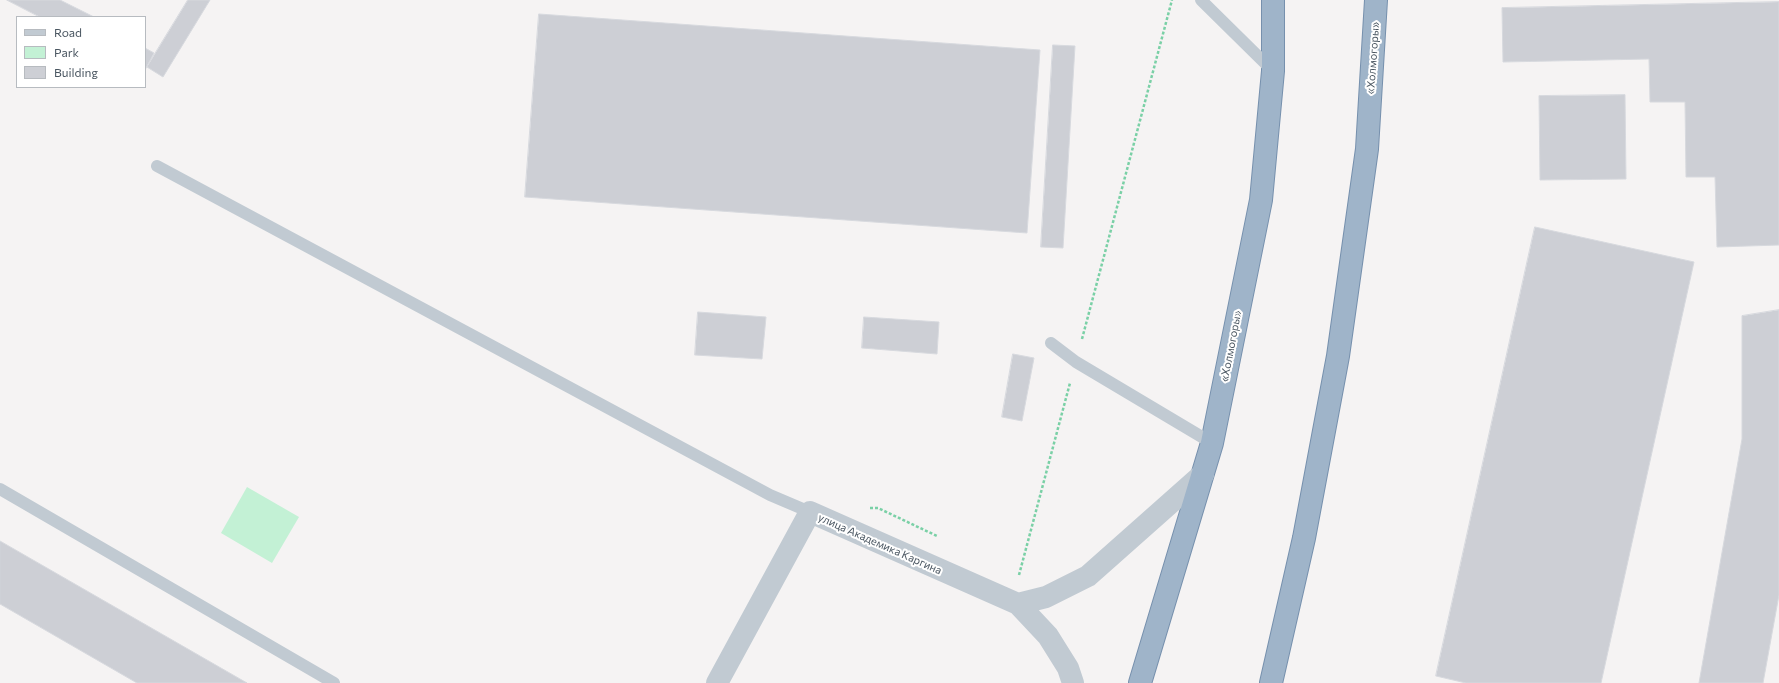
<!DOCTYPE html>
<meta charset="utf-8">
<style>
body{margin:0}
#map{position:relative;width:1779px;height:683px;overflow:hidden;background:#f5f3f3;font-family:Commissioner,sans-serif}
canvas{display:block}
.legend{position:absolute;left:16px;top:16px;width:130px;height:72px;box-sizing:border-box;background:#fff;border:1px solid #b7bbc0;margin:0;padding:5px 7px;list-style:none;font-size:12px;color:#4a5661}
.legend li{display:flex;align-items:center;gap:8px;height:20px}
.legend b{width:20px;border:1px solid #b7bbc0}
</style>
<div id="map">
<canvas width="1779" height="683"></canvas>
<ul class="legend">
<li><b style="height:5px;background:#c1cad2"></b>Road</li>
<li><b style="height:11px;background:#c3f1d5"></b>Park</li>
<li><b style="height:11px;background:#cdcfd5"></b>Building</li>
</ul>
</div>
<script>
const c = document.querySelector('canvas').getContext('2d');
c.lineJoin = 'round';
function fillPath(path, color) {
  c.fillStyle = color;
  c.fill(path, 'evenodd');
}
function stroke(path, color, width, dash) {
  c.strokeStyle = color;
  c.lineWidth = width;
  c.lineCap = dash ? 'butt' : 'round';
  c.setLineDash(dash || []);
  c.stroke(path);
}
function write(font, color, halo, rows, align = 'center') {
  c.font = font + ' Commissioner,sans-serif';
  c.lineWidth = 4;
  c.setLineDash([]);
  c.textBaseline = 'middle';
  c.strokeStyle = halo;
  c.fillStyle = color;
  for (const [text, x, y, turn = 0] of rows) {
    c.save();
    c.translate(x, y);
    c.rotate((+turn || 0) * Math.PI / 180);
    c.textAlign = isNaN(turn) ? turn : align;
    if (halo) c.strokeText(text, 0, 0);
    c.fillText(text, 0, 0);
    c.restore();
  }
}
fillPath(new Path2D(`
 M247,487l52,30 -27,46 -51,-30z`), '#c3f1d5');
const building = new Path2D(`
 M7,0h53l34,17h-54z
 M188,0h22l-47,77 -16,-10z
 M1779,2v243l-62,2 -2,-70h-29l-1,-75h-35l-1,-43 -146,3 -1,-54z
 M539,14l501,36 -13,183 -502,-36z
 M1053,45l22,1 -12,202 -22,-1z
 M145,48l9,5 -9,17z
 M1625,95l1,84 -86,1 -1,-84z
 M1535,227l159,35 -93,421h-135l-30,-7z
 M1779,310v285l-16,88h-64l43,-244v-123z
 M698,312l68,5 -4,42 -67,-4z
 M864,317l75,5 -2,32 -75,-6z
 M1013,354l21,4 -12,63 -20,-4z
 M0,541l247,142h-110l-137,-79z`);
fillPath(building, '#cdcfd5');
stroke(building, '#d7d9de', 1);
const trunk = new Path2D(`
 M1140,683l72,-240 49,-243 12,-129v-71
 M1271,683l33,-145 34,-182 29,-207 9,-149`);
stroke(trunk, '#7690ad', 24);
stroke(new Path2D(`
 M1082,339l90,-339
 M870,508h8l59,28
 M1019,575l51,-192`), '#7ad0a6', 2.5, [3, 2]);
stroke(new Path2D(`
 M1201,0l72,71
 M157,166l613,329 40,17
 M1051,343l25,19 136,81
 M0,489l334,194`), '#c1cad2', 12);
stroke(new Path2D(`
 M1018,604l28,-7 42,-21 115,-102
 M717,683l93,-171 208,92 30,32 20,32 5,15`), '#c1cad2', 22);
stroke(trunk, '#9fb4c9', 22);
write('11px', '#4a5661', '#fff', [
 ["«Холмогоры»",1373,58,-86],
 ["«Холмогоры»",1231,346,-79],
 ["улица Академика Каргина",880,544,24]
]);
</script>
